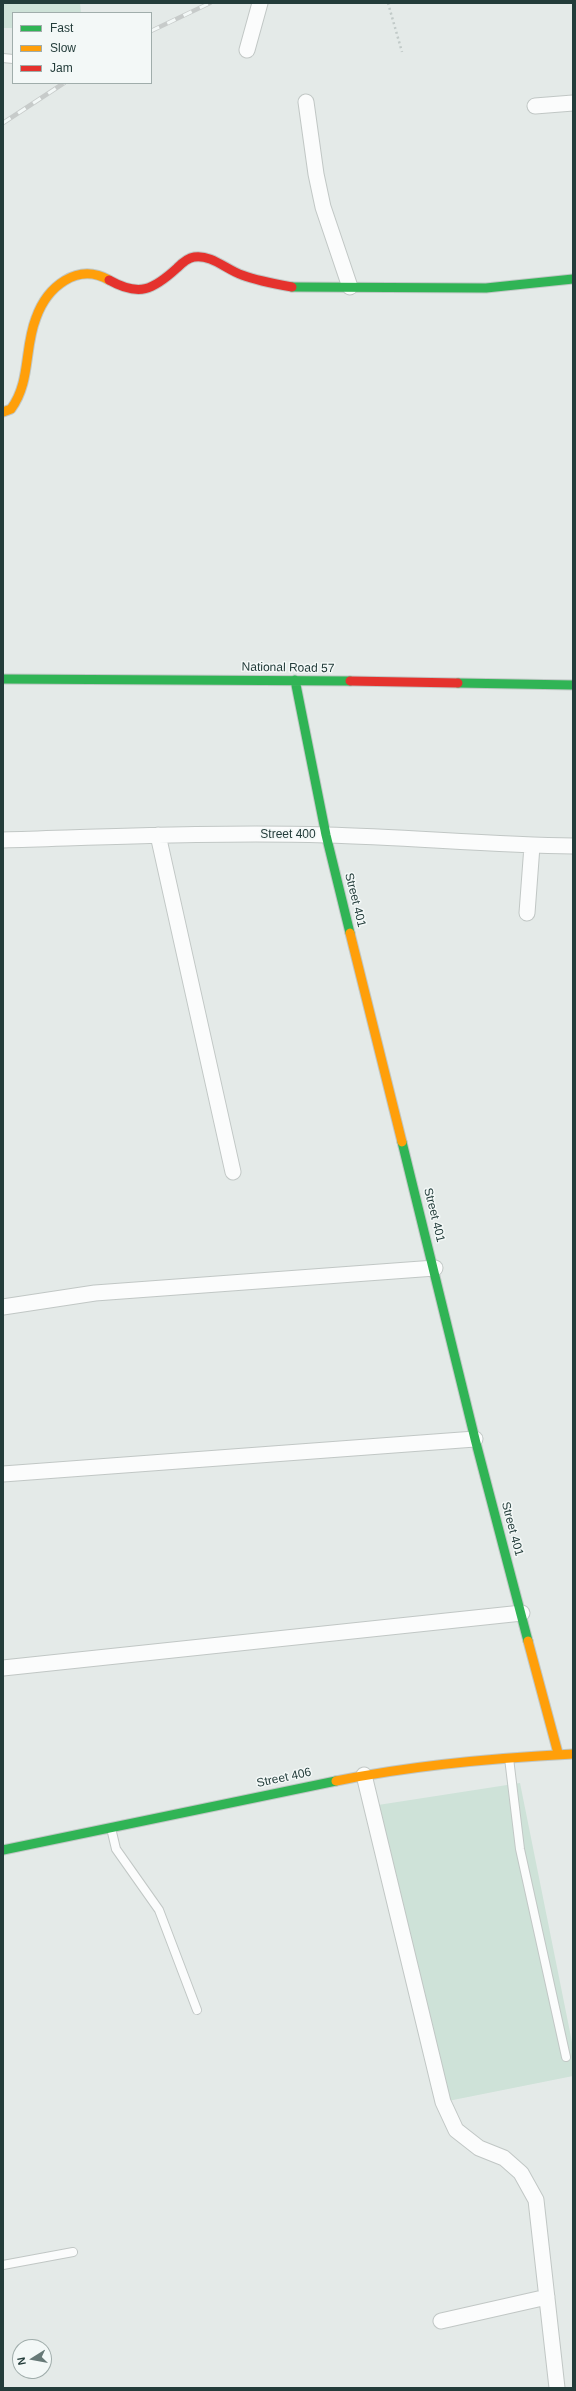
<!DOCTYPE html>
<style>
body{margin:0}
#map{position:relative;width:576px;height:2391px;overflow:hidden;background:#e4eae8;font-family:Helvetica,sans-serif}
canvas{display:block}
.frame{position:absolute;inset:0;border:4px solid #233c3a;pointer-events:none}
.legend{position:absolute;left:12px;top:12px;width:140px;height:72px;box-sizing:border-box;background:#f3f8f7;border:1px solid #a0adab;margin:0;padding:5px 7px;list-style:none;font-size:12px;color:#233c3a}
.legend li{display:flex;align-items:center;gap:8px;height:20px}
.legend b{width:20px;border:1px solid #a0adab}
.north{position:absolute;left:12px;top:2339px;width:40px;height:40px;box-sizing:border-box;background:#f3f8f7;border:1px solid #a0adab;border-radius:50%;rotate:259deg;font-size:11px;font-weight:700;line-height:16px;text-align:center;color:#233c3a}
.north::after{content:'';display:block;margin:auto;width:14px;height:18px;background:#677977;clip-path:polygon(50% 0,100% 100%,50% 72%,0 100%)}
</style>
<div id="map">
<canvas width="576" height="2391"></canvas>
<div class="frame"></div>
<ul class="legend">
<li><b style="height:5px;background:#30b455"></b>Fast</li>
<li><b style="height:5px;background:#ff9f0a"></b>Slow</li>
<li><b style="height:5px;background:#e5322d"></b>Jam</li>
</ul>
<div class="north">N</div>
</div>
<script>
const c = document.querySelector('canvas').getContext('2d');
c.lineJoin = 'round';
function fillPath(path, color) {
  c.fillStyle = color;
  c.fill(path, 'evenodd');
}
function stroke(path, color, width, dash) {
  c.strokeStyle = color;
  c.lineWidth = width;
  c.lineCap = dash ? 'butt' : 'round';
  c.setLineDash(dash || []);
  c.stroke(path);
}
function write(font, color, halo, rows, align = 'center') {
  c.font = font + ' Helvetica,sans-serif';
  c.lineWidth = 3;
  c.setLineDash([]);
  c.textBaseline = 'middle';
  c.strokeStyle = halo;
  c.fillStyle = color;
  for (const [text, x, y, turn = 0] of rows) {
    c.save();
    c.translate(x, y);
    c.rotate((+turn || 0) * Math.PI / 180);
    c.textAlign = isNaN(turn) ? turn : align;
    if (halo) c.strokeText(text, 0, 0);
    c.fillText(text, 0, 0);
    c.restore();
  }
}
fillPath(new Path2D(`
 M3,3h77l1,10h-68v15h-10z
 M520,1783l53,264v29l-125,25 -70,-296z`), '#cee2d8');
const lane = new Path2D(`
 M3,58l10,1
 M509,1758l11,91 46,208
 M111,1828l5,21 43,61 38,100
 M3,2265l70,-13`);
const street = new Path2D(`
 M247,50l13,-47
 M306,102l10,72 7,33 27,80
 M535,106l38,-3
 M158,835l75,337
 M3,840c107,-3 215,-8 323,-5 82,2 164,10 247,11
 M527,913l5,-67
 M3,1307l92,-14 340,-25
 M3,1474l472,-35
 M3,1668l519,-55
 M364,1775l79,327 13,28 23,18 25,10 17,15 15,27 21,188
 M441,2321l106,-24`);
const fast = new Path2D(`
 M292,287l194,1 87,-9
 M3,679l347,2
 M295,680l31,155 24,98
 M458,683l115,2
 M402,1142l73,297 53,202
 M3,1850l333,-69`);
const slow = new Path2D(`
 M3,412l8,-3c20,-27 13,-61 25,-91 11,-31 41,-56 73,-38
 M350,933l52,209
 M528,1641l30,112
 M336,1781c78,-16 158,-23 237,-27`);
const jam = new Path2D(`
 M109,280c30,17 44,10 68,-12 4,-4 10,-10 17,-11 17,-3 33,13 48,18 16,6 33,9 50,12
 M350,681l108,2`);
stroke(lane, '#c1c7c5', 10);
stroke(street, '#c1c7c5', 17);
stroke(fast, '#c0c7c5', 11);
stroke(slow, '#c0c7c5', 11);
stroke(jam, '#c0c7c5', 11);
stroke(new Path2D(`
 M388,3l14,49`), '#c1cac8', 2.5, [2, 3]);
stroke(lane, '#fbfcfc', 8);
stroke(street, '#fbfcfc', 15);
stroke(fast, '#30b455', 9);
stroke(slow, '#ff9f0a', 9);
stroke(jam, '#e5322d', 9);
const rail = new Path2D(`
 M151,31l59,-28
 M3,123l61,-40`);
stroke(rail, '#c7cbca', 4.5);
stroke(rail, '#f3f8f7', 3, [9]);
write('12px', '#233c3a', '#f3f8f7', [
 ["National Road 57",288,668,1],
 ["Street 400",288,835],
 ["Street 401",355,900,76],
 ["Street 401",434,1215,76],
 ["Street 401",512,1529,75],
 ["Street 406",284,1778,-12]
]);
</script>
